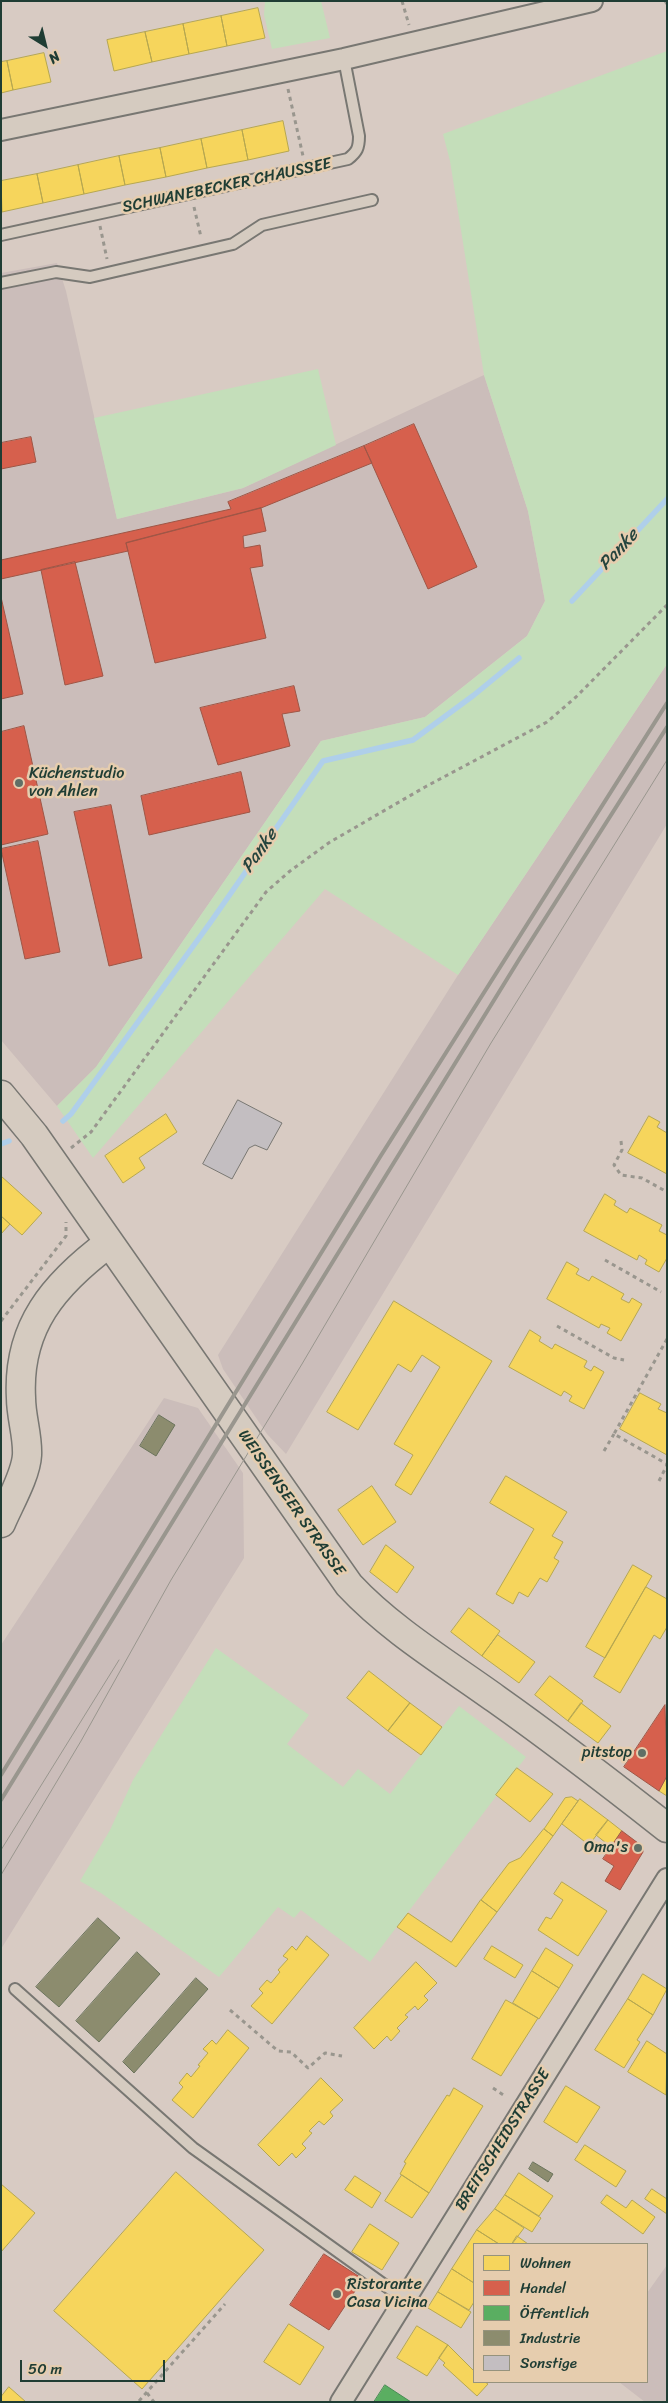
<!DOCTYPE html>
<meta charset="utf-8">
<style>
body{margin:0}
#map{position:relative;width:668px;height:2403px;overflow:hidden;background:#d8cbc3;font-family:Sriracha,sans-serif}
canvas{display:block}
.frame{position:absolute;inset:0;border:2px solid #1f3d34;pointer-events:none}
.legend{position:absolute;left:473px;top:2243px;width:175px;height:140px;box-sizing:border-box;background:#e6cdae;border:1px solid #96937d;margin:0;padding:6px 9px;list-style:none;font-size:15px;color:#1f3d34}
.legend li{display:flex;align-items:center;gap:10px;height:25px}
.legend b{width:25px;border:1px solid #96937d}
.north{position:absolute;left:20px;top:20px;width:50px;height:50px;-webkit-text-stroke:4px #e6cdae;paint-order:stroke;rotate:144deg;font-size:14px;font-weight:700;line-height:20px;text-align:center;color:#1f3d34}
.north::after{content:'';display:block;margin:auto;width:18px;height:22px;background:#1f3d34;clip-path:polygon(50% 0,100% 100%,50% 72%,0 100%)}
.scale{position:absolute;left:20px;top:2360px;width:145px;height:22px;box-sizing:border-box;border:2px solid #1f3d34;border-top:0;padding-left:6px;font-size:15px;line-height:18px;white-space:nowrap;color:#1f3d34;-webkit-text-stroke:4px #e6cdae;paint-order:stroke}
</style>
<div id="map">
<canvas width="668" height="2403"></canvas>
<div class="frame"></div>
<ul class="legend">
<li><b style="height:14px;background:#f6d55c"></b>Wohnen</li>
<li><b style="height:14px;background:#d6604d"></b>Handel</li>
<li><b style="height:14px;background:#5aae61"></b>Öffentlich</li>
<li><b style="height:14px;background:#8c8c6e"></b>Industrie</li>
<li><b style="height:14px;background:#c3bec1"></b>Sonstige</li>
</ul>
<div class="north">N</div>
<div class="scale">50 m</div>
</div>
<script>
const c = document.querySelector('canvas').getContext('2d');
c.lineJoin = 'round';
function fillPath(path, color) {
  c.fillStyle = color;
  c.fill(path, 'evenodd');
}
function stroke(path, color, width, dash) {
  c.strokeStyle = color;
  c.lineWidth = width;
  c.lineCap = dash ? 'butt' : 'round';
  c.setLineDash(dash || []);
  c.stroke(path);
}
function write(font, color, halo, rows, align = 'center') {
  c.font = font + ' Sriracha,sans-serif';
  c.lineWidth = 5;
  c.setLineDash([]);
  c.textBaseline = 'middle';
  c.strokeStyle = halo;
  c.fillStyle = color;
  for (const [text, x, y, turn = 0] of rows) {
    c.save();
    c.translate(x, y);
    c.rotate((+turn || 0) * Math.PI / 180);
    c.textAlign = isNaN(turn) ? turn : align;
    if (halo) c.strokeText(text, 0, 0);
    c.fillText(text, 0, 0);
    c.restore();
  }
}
fillPath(new Path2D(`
 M57,263l9,28 51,228 126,-31 241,-113 44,136 17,90 -18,35 -102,81 -104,24 -225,326 -39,39 -56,-66v-767z
 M667,664v160l-381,630 -19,-20 -44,-65 -5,-14 240,-380z
 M164,1398l34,10 45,65 1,85 -243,391v-304z
 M667,2265v137h-22l-26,-20h28v-89z`), '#cbbdba');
fillPath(new Path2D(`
 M265,1h56l9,37 -58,11 -8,-34z
 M667,51v613l-209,311 -133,-86 -232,269 -36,-52 39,-39 225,-326 104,-24 102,-81 18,-35 -17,-90 -44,-136 -34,-214 -7,-27z
 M318,369l18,76 -93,43 -126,31 -23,-101z
 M216,1648l93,67 -22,29 56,43 15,-18 32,25 69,-88 67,51 -156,205 -69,-52 -7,8 -16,-11 -59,70 -118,-84 -21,-12 30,-51 23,-50z`), '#c4deba');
const homes = new Path2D(`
 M258,8l7,30 -38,8 -6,-30z
 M221,16l6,30 -38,8 -6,-30z
 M183,24l6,30 -37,8 -7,-30z
 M145,32l7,30 -38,9 -7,-31z
 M44,53l7,29 -38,8 -6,-29z
 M7,61l6,29 -12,3v-31z
 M283,121l6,30 -41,9 -6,-30z
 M242,130l6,30 -41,8 -6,-29z
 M201,139l6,29 -41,9 -6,-29z
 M160,148l6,29 -41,8 -6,-29z
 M119,156l6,29 -41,9 -6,-29z
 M78,165l6,29 -41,9 -6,-29z
 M37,174l6,29 -41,9 -1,-31z
 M166,1114l11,18 -38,26 6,10 -22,15 -18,-27z
 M649,1116l11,6 -3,5 10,6v41l-39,-21z
 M1,1176l41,37 -20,22 -21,-19z
 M605,1194l11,7 -2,4 13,8 3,-5 32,17 -3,6 8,4v23l-8,14 -14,-8 2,-4 -8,-5 -2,5 -53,-29z
 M1,1216l9,8 -9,10z
 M567,1262l12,7 -3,5 13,7 3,-5 32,18 -3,5 8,4 3,-5 10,6 -21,37 -14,-8 3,-5 -9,-4 -2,4 -52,-29z
 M394,1301l98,60 -81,134 -16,-10 18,-30 -19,-11 46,-77 -18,-12 -11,17 -13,-8 -40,66 -31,-18z
 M530,1330l11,7 -2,4 13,8 3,-5 32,17 -3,6 7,4 3,-5 10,6 -20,37 -15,-8 3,-5 -8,-5 -3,5 -52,-29z
 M640,1393l21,11 -3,5 9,4v42l-47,-26z
 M506,1476l61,36 -15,24 11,6 -9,16 5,3 -12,21 -7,-4 -12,19 -9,-5 -6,12 -17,-10 38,-65 -44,-26z
 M372,1486l24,36 -33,23 -25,-35z
 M386,1545l28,22 -17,26 -27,-21z
 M633,1565l19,11 -47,82 -19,-11z
 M646,1587l21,12v28l-7,12 -6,-4 -34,58 -26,-16z
 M469,1608l31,23 -18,25 -31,-24z
 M498,1635l37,27 -16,21 -37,-27z
 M369,1671l41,32 -22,28 -41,-33z
 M550,1676l33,25 -15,20 -33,-26z
 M410,1703l32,24 -21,28 -33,-24z
 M581,1703l30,23 -13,17 -30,-22z
 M517,1768l36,26 -23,28 -34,-27z
 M667,1776v20l-8,-5z
 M572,1797l6,4 -25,35 -9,-7 21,-31z
 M580,1799l28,21 -19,25 -27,-21z
 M608,1820l14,11 -11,16 -15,-12z
 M544,1829l9,7 -56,76 -16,-12 28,-37 11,-5z
 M562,1882l45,29 -29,45 -40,-26 8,-13 5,2 12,-19 -9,-6z
 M481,1900l16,12 -41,55 -59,-40 11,-14 43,29z
 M307,1936l22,19 -57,69 -21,-18 12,-13 -4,-4 8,-9 4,3 9,-11 -2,-2 10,-11 -5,-3 9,-10 4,4z
 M492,1946l31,19 -8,13 -31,-19z
 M546,1948l27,17 -14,23 -27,-17z
 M416,1962l21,21 -13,13 4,4 -10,10 -3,-4 -10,9 3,2 -11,11 3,3 -9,10 -4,-5 -13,13 -20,-21z
 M532,1971l27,17 -20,31 -26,-16z
 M643,1974l24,15 -14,26 -25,-16z
 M628,1999l25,16 -16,25 3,2 -16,26 -29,-18z
 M506,2000l32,18 -37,58 -29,-17z
 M228,2030l21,18 -56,70 -21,-18 11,-13 -4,-4 8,-10 4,4 9,-11 -2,-1 10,-12 -5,-4 9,-9 4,4z
 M647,2041l20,13 -1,41 -38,-23z
 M321,2078l22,22 -13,12 3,4 -9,9 -5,-4 -10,10 3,2 -10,11 4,4 -10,10 -4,-5 -13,13 -21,-21z
 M566,2086l34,21 -23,36 -33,-21z
 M454,2088l29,18 -54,87 -29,-19 6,-11 -2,-1 43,-67 2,1z
 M585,2145l41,26 -10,16 -41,-27z
 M176,2172l88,78 -122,139 -88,-78z
 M519,2173l34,23 -14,20 -34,-21z
 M402,2175l27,18 -17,25 -27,-17z
 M355,2176l26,17 -9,15 -27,-18z
 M1,2184l34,29 -34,39z
 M652,2189l15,10v15l-22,-15z
 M505,2195l36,23 -9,14 -37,-23z
 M607,2195l19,13 6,-8 23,17 -12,17 -42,-31z
 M495,2209l29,19 -12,16h-13l-22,-14z
 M370,2224l29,19 -17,27 -30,-18z
 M477,2230l22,14h-25v39l-22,-14z
 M517,2236l11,8h-16z
 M452,2269l22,14v19l-5,8 -31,-18z
 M438,2292l33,20 -10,16 -33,-20z
 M289,2324l35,23 -24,38 -36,-23z
 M417,2326l31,19 -21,31 -30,-18z
 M448,2345l26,26v11h11l3,2 -11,12 -34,-31 2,-2 -6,-5z
 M9,2387l17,15h-25v-5z`);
fillPath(homes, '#f6d55c');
stroke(homes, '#b6a750', 1);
const shops = new Path2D(`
 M414,424l63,143 -49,22 -64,-143z
 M31,437l5,25 -35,7v-26z
 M364,446l8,17 -111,45 -135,35 2,8 -127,28v-19l230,-51 -3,-7z
 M261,508l5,23 -23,5 1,12 16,-3 3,21 -13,2 16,70 -111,25 -29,-120z
 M75,562l28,114 -38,9 -24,-115z
 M1,597l22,97 -22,5z
 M294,686l6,25 -18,3 8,32 -72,19 -18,-57z
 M24,726l24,108 -47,11v-113z
 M241,772l9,40 -101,23 -8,-39z
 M111,805l31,153 -33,8 -35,-154z
 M38,841l22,111 -35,7 -24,-110z
 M665,1705l2,71 -8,15 -35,-24z
 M622,1831l20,15 1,6 -23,38 -15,-9 9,-15 -11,-7z
 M324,2254l39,25 -34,51 -39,-25z`);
fillPath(shops, '#d6604d');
stroke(shops, '#9f5646', 1);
const public = new Path2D(`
 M385,2385l26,17h-37z`);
fillPath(public, '#5aae61');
stroke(public, '#488c54', 1);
const industry = new Path2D(`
 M159,1415l16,10 -19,31 -16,-10z
 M98,1918l22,20 -61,69 -23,-20z
 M137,1952l23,22 -61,68 -23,-21z
 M196,1978l12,11 -74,84 -11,-11z
 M533,2162l20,12 -5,8 -19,-13z`);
fillPath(industry, '#8c8c6e');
stroke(industry, '#6b745d', 1);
stroke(new Path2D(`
 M572,601l95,-102
 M63,1121l8,-7 139,-191 113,-162 90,-21 61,-45 45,-37
 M1,1144l8,-3`), '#afcfea', 5.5);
const building = new Path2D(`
 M238,1100l44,23 -15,27 -12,-5 -6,3 -17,31 -29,-15z`);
fillPath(building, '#c3bec1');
stroke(building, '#787772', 1);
const lane = new Path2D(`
 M1,235l347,-76c9,-7 11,-11 11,-23l-15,-77
 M1,283l55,-11 34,5 143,-33 29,-19 110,-25
 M15,1989l178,159 211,151`);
const street = new Path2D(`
 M1,130l343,-71 248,-58
 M341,2402l326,-523`);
const secondary = new Path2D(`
 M1,1095l33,40 315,450c42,45 97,78 147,114 58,41 115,85 171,129
 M1,1523c8,-19 25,-48 26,-68 1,-19 -6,-38 -6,-57 -4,-71 33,-114 88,-155`);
stroke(lane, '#787772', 14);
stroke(street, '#787772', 24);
stroke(secondary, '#787772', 31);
stroke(new Path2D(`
 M402,1l7,24
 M665,1l2,3
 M288,89l15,67
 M194,207l7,30
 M100,226l7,33
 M621,1141l1,9 -8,15 7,10 21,3 25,14
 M71,1148l20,-16 175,-240 24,-21 40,-29 95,-55 122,-65 29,-25 91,-92
 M605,1260l56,32
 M1,1321l65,-85v-14
 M557,1326l57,32 10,2
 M667,1339l-53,95 53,30
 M604,1451l10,-17
 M659,1481l8,-16
 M230,2010l48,41 13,1 17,16 17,-15 17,3
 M493,2088l12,8
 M147,2393l7,9
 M139,2401l86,-97`), '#99968e', 3, [4, 4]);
stroke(lane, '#d5cbc0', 10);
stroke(street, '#d5cbc0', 20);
stroke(secondary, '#d5cbc0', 28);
stroke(new Path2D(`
 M1,1850l118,-190
 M1,1875l80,-134 90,-161 131,-216 189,-321 176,-283`), '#99968e', 1);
stroke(new Path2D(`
 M1,1775l379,-618 287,-454
 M1,1800l519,-842 147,-231`), '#99968e', 4);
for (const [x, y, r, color] of [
 [19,783,5,"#606f66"],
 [642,1753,5,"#606f66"],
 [638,1848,5,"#606f66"],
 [337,2294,5,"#606f66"]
]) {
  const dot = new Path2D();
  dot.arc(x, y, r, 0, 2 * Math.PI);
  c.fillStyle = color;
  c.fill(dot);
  stroke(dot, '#e6cdae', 2);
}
write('16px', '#1f3d34', '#e6cdae', [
 ["SCHWANEBECKER CHAUSSEE",227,186,-12],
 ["WEISSENSEER STRASSE",291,1503,55],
 ["BREITSCHEIDSTRASSE",503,2140,-58]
]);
write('16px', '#1f3d34', '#e6cdae', [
 ["Küchenstudio",29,774],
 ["von Ahlen",29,792],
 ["pitstop",632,1753,"right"],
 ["Oma's",628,1848,"right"],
 ["Ristorante",347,2285],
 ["Casa Vicina",347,2303]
], 'left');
write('italic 18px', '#25443e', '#e6cdae', [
 ["Panke",619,550,-47],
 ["Panke",260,851,-55]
]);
</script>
